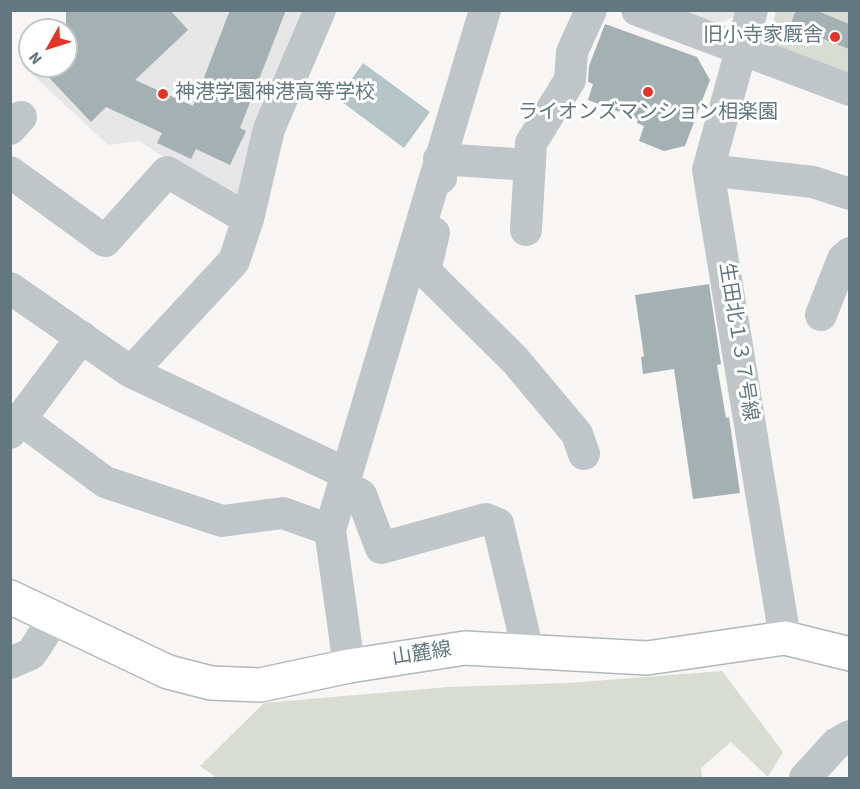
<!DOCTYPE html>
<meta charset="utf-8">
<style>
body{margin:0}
#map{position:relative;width:860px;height:789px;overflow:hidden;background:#f7f6f4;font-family:"Source Sans 3",sans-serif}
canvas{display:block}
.frame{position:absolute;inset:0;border:12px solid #62777f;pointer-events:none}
.north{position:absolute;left:18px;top:18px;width:60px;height:60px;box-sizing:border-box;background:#fff;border:2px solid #c0c9cc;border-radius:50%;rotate:231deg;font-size:16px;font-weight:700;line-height:24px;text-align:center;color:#62777f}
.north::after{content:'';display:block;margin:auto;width:21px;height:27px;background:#e43426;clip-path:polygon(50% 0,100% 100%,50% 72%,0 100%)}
</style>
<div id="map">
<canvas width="860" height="789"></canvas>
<div class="frame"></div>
<div class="north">N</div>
</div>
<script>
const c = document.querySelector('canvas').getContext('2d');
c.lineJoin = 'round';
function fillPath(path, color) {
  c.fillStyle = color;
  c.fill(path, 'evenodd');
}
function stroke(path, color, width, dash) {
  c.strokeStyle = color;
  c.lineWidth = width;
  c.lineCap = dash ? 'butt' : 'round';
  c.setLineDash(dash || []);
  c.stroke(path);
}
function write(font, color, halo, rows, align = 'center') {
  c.font = font + ' "Source Sans 3","Noto Sans JP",sans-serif';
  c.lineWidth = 6;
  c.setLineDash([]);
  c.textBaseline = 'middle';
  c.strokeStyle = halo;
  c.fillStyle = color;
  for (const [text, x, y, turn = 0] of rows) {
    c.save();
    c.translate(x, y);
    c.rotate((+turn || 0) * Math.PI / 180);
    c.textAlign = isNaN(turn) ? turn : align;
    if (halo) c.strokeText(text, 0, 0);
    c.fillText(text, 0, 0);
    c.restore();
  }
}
fillPath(new Path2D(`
 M78,11h232l-69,182 -13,6 -89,-58 -31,4 -87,-81 9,-9v11h36v-36h-9z
 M683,11h56l-1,3 -18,10z`), '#e5e6e5');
fillPath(new Path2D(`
 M776,11h73v62l-81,-30z
 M722,671l61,81 -15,25 -37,-35 -30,26 1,10h-485l-17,-12 64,-63 184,-16 121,-4z`), '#d8dcd3');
fillPath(new Path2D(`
 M363,63l67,49 -26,36 -66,-49z`), '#b5c5c7');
fillPath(new Path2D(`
 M66,10h104l18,20 -53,50 58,26 37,-96h56l-46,118 6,3 -16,34 -34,-16 -5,10 -34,-16 5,-10 -56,-26 -15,15 -53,-56h28z
 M796,10h19l34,14v25l-59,-23z
 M605,24l92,33 13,23 -25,66 -21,5 -25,-10 5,-15 -7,-3 1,-4 -50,-19 5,-16 -5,-2 1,-16z
 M709,284l12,80 -4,1 9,53 3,-1 11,76 -47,6 -19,-130 -31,5 -2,-17 3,-1 -9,-61z`), '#a5b0b3');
const major = new Path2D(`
 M10,597l158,75 43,11 49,2 89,-19 116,-18 182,10 138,-20 65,16`);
stroke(major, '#b1b8ba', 36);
stroke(new Path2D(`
 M637,10l213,80
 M752,10l-44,160 77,468
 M10,129l11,-12
 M708,170l105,12 37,12
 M10,172l95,69 62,-69 81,47
 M441,178l-2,-19 91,6
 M526,230l5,-87 39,-63 2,-28 19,-42
 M434,233l-9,38 90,89 62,74 7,20
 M10,288l121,84 210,99 8,17 12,7 20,53 105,-29 12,5 30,127
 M821,315l22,-56 7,-6
 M131,372l103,-111 14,-42 21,-90 51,-119
 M20,419l85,63 117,39 61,-8 47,17
 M10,433l72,-96
 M10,663l21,-9 23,-35
 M349,666l-19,-136 155,-520
 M805,778l31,-34 14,-8`), '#c0c5c8', 32);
stroke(major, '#fff', 33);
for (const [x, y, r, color] of [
 [835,37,6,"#e43426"],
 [648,92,6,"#e43426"],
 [163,94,6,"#e43426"]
]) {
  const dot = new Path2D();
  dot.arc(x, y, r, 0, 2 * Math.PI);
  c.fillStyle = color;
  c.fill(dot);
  stroke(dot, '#fff', 2);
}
write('20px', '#62777f', '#fff', [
 ["旧小寺家厩舎",823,37],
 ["神港学園神港高等学校",175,94,"left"],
 ["ライオンズマンション相楽園",648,114,"center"]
], 'right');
write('20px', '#62777f', '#fff', [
 ["生田北１３７号線",737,342,81],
 ["山麓線",422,655,-9]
]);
</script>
